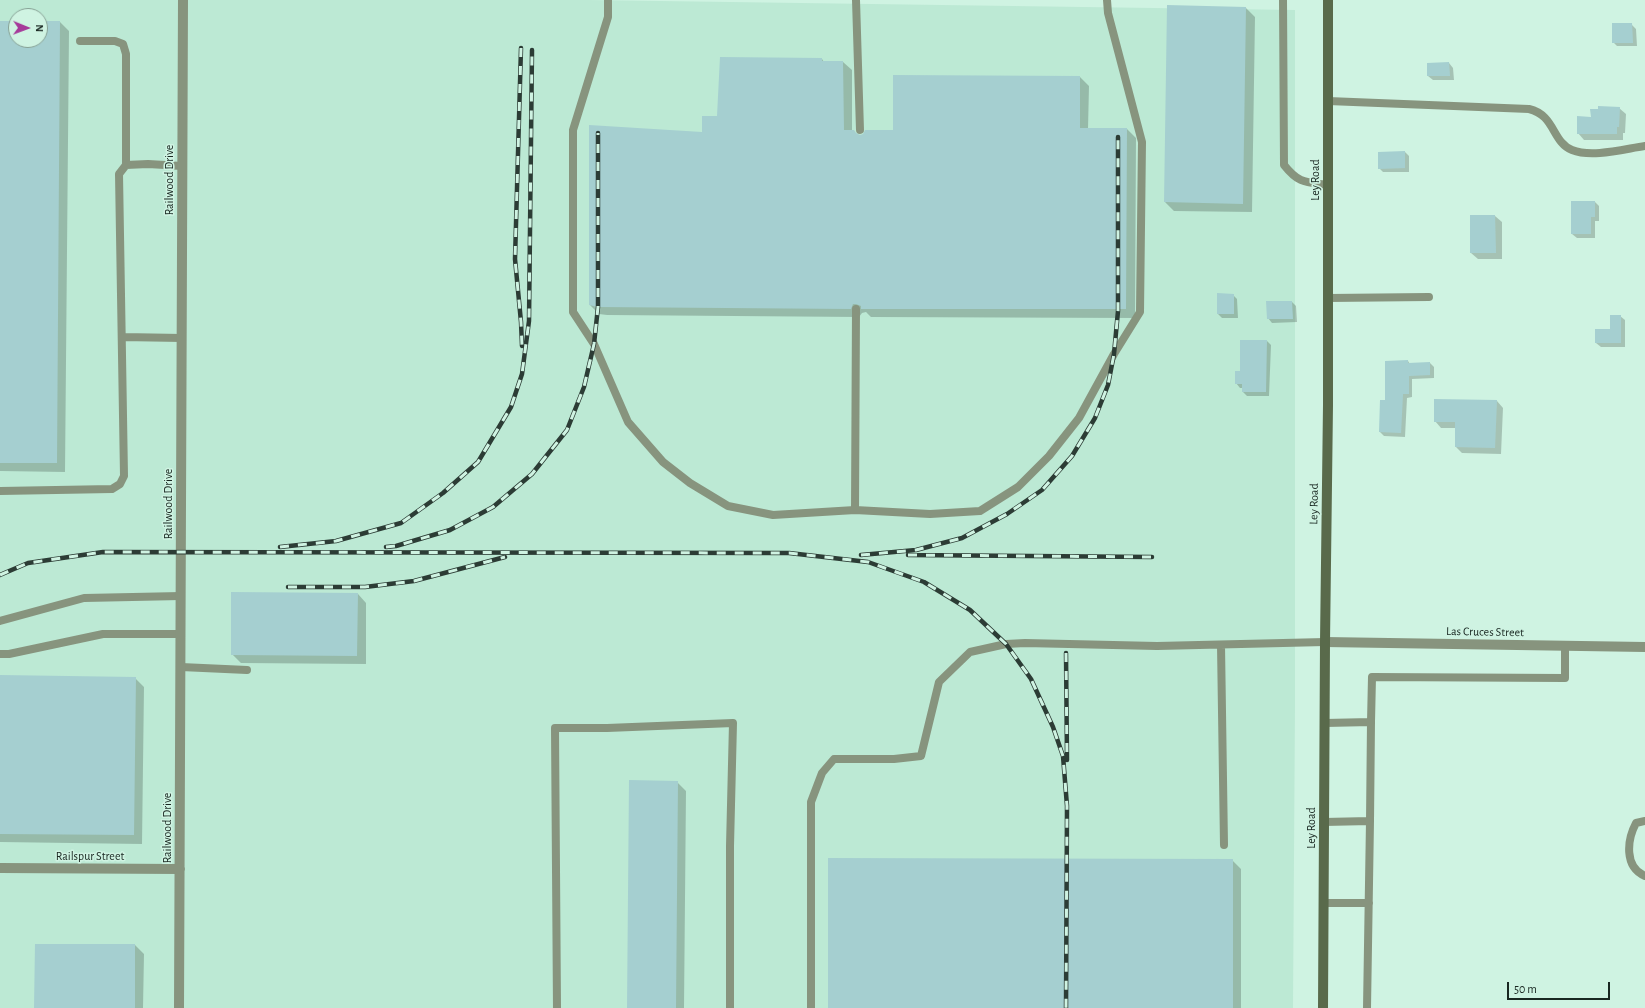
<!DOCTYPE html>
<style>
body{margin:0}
#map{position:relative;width:1645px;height:1008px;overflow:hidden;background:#cff3e2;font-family:"Alegreya Sans",sans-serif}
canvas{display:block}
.north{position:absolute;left:8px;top:8px;width:40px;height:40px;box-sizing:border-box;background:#cff3e2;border:1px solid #86a195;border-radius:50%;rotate:91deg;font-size:11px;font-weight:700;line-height:16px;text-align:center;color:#192721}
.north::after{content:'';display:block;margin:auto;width:14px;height:18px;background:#a63a9a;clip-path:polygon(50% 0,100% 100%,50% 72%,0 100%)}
.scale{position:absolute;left:1507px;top:982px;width:103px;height:18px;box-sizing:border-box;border:2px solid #192721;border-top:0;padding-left:5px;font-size:12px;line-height:14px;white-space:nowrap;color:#192721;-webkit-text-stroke:3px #cff3e2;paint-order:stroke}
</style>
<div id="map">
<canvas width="1645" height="1008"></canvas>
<div class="north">N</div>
<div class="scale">50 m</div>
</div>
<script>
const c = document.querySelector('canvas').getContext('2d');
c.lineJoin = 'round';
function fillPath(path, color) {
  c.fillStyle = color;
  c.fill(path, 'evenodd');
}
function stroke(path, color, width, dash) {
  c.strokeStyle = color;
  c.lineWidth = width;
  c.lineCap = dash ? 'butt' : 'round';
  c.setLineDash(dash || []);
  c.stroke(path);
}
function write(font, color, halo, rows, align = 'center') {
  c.font = font + ' "Alegreya Sans",sans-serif';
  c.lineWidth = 3;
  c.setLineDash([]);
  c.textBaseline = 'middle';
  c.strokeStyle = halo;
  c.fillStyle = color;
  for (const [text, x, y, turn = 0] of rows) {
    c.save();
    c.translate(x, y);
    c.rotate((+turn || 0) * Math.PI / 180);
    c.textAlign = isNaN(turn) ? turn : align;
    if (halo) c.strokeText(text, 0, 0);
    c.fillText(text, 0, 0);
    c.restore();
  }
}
fillPath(new Path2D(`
 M0,0h589l706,10v696l-2,302h-1293zM16,16h24v24h-24z`), '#bce9d4');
fillPath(new Path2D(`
 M1168,6l78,2 9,9 -3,195 -78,-1 -9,-9z
 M0,22h16v18h24v-18h20l9,9 -4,441 -65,-1z
 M1631,24l5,5 1,17h-20l-4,-4z
 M822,59l2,3h19l9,8v61l8,6 34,-6 186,-54 9,9 -1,43h39l9,9 -1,180 -264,-1 -5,-5 -4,1 -3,4 -252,-2 -8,-1 -9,-9 113,-172 15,-16z
 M1449,63l4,5 1,12h-21l-5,-4z
 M1619,108l7,6 -1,19h-2v7h-39l-6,-7z
 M1405,152l4,4v16h-26l-4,-4z
 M1595,202l4,4v15h-4v17h-18l-5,-4z
 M1471,216h24l7,6v37h-24l-7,-6z
 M1218,294l15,1 4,4 1,19h-16l-4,-4z
 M1292,302l4,4 1,16 -25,1 -4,-5z
 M1620,316l5,4v27h-24l-5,-4 15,-13z
 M1267,341l4,4 -2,51h-22l-4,-4v-4h-3l-4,-5 5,-11z
 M1408,361l2,3 20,-1 4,4v11l-22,1v18l-5,1 -2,39 -21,-1 -4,-4 1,-31h5z
 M1497,401l6,7 -2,46 -39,-1 -6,-6v-19h-15l-6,-7z
 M358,594l8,9v61l-125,-1 -9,-9z
 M0,676l135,2 9,9 -2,157 -142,-2z
 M677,782l9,9 -2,217h-56z
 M1232,860l9,9v139h-412z
 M135,945l9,9 -1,54h-108z`), '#0003');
fillPath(new Path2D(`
 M1167,5l79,2 -3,197 -79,-2z
 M0,21h16v19h24v-19h20l-3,442h-57z
 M1612,23h20l1,20h-21z
 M720,57l102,1v3h21l1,69h10l2,3 4,2 3,-1 2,-4h28v-55l187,1v52h47l-1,181h-265v-3l-5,-2h-3l-2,5 -253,-2 -9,-2v-180l113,7v-16h15z
 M1449,62l1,14h-23v-13z
 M1598,106l22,1 -1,20h-2v7h-40v-18l14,1 -1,-8h8z
 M1405,151v17l-27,1v-17z
 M1571,201h24v16h-4v17h-20z
 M1470,215h25l1,38h-26z
 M1217,293l17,1v20h-17z
 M1266,301h26l1,18h-26z
 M1610,315h11v28h-26v-14h15z
 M1240,340h27l-1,52h-24v-8h-7v-13h5z
 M1408,360v3l22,-1v13l-21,1v18h-6l-2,39 -22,-1 1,-32h5v-39z
 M1434,399l63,1 -2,48 -40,-1v-25h-21z
 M231,592l127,1 -1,63 -126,-1z
 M0,675l136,2 -2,158 -134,-1z
 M629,780l49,1 -2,227h-49z
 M828,858l405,1v149h-405z
 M35,944h100v64h-101z`), '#a5cfd0');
stroke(new Path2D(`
 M608,0v17l-35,113v182l21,32 34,78 35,40 27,21 38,23 45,9 82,-5 75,4 50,-3 38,-24 31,-31 30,-38 35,-64 26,-42 2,-170 -34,-129 -1,-13
 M856,0l4,130
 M1283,0l1,165c15,19 22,17 44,20
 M80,41h35l8,3 3,10v111
 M1328,101l201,8c26,6 23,33 43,41 20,8 52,-1 73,-4
 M1328,298l101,-1
 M122,337l60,1
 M0,491l112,-2 8,-5 4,-8 -5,-302 7,-9 22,-1 34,2
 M855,510l1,-201
 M0,621l84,-23 97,-2
 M1221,645l3,200
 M0,654h9l94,-20h78
 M181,667l66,3
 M1371,722l1,-45 193,1v-32
 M1645,821l-9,2c-9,17 -12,44 9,53
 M1324,822l46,-1 1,-99 -46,1
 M1324,903h45
 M557,1008l-2,-280h52l126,-5 -3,123v162
 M811,1008v-206l11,-29 12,-14h60l27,-3 18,-74 31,-30 36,-8 19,-1 132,3 168,-4
 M1367,1008l3,-187`), '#87947e', 8);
stroke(new Path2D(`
 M1325,642l320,5
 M0,868l180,1
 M179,1008l4,-1008`), '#87947e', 10);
stroke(new Path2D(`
 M1323,1008l2,-366 3,-237v-405`), '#596a4b', 10);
const rail = new Path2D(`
 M521,48l-6,211 6,63 1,24
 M280,547l56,-6 65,-18 42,-30 35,-31 33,-55 11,-33 7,-53 3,-271
 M386,547l10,-1 54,-16 43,-23 39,-33 35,-44 17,-43 10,-43 4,-37v-174
 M861,555l55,-5 46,-12 45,-24 35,-24 30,-34 23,-38 13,-33 6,-31 4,-43v-174
 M908,555l244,2
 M0,575l28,-12 75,-11 686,1 79,9 56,20 46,28 36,34 25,35 22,48 10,29 4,50 -1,202
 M288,587h77l49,-6 91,-24
 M1066,653l1,107`);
stroke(rail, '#2c3c35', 4.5);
stroke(rail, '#cff3e2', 3, [9]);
write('12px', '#192721', '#cff3e2', [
 ["Railwood Drive",169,180,-90],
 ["Ley Road",1315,180,-90],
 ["Railwood Drive",168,504,-90],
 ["Ley Road",1314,504,-89],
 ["Las Cruces Street",1485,632,1],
 ["Railwood Drive",167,828,-90],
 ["Ley Road",1311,828,-90],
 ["Railspur Street",90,856]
]);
</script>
